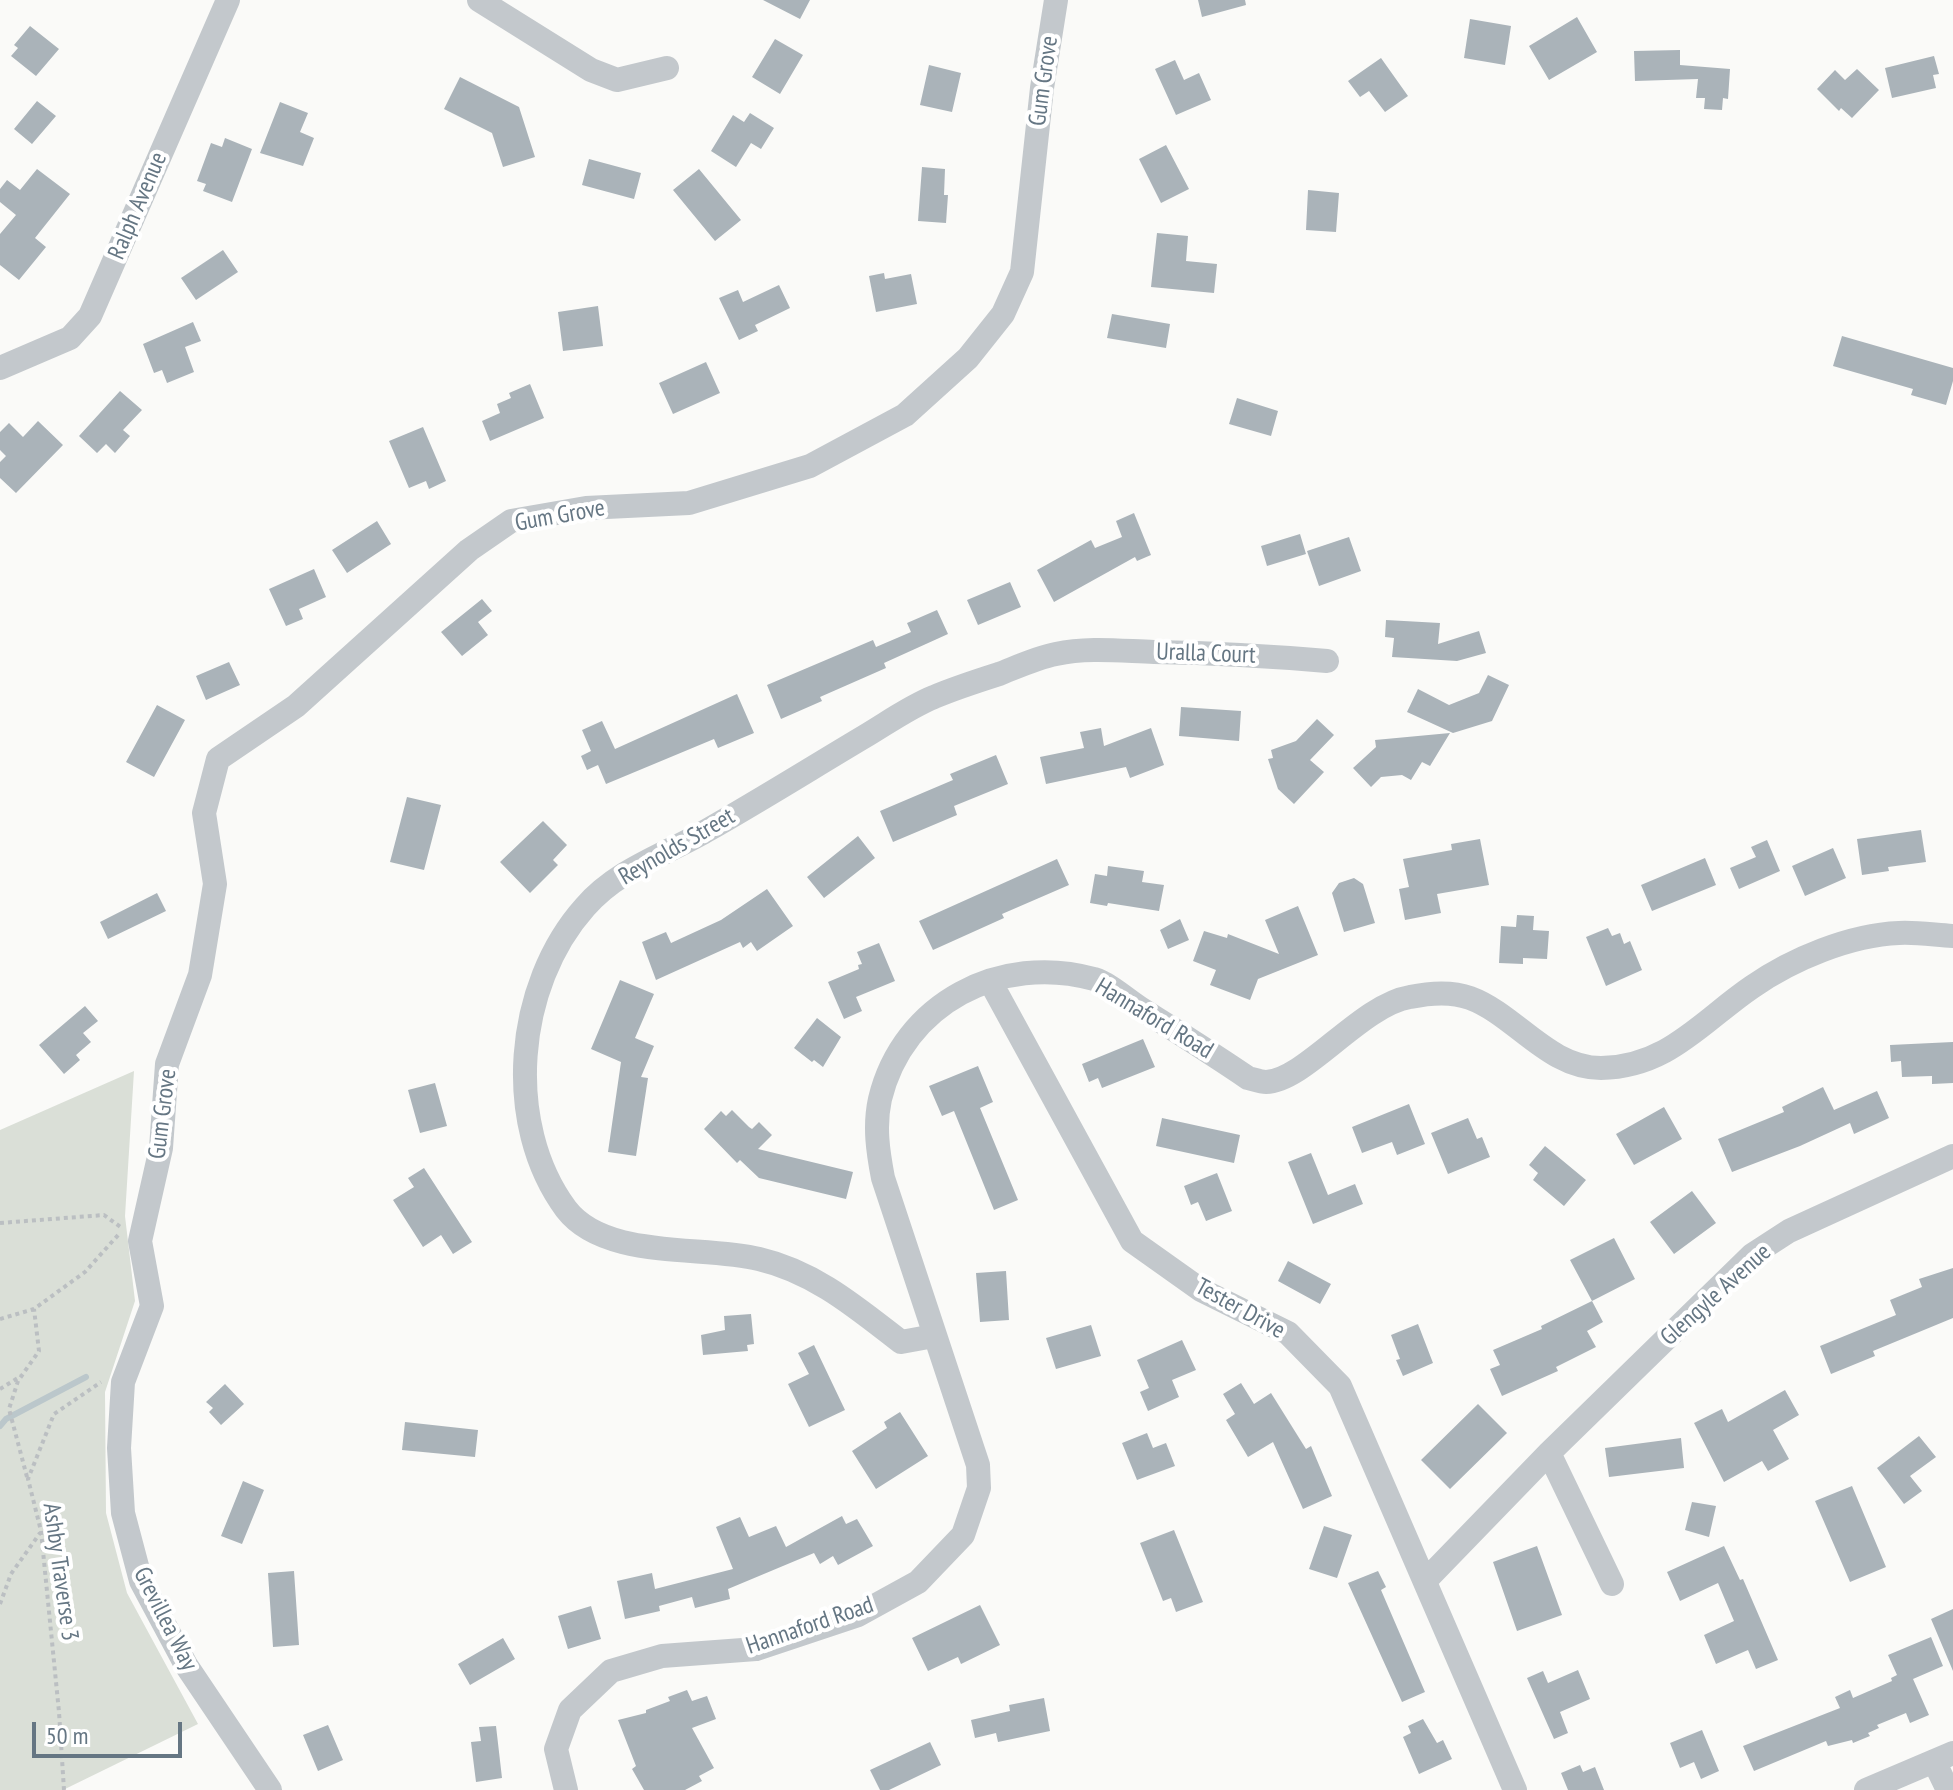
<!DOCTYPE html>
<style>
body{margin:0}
#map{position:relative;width:1953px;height:1790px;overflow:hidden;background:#fafaf8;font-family:"PT Sans Narrow",sans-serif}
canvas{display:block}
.scale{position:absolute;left:32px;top:1722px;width:150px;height:36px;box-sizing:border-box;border:4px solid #657683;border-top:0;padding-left:10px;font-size:24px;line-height:28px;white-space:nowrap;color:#657683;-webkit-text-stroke:6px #fff;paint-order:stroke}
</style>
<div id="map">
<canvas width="1953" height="1790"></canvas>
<div class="scale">50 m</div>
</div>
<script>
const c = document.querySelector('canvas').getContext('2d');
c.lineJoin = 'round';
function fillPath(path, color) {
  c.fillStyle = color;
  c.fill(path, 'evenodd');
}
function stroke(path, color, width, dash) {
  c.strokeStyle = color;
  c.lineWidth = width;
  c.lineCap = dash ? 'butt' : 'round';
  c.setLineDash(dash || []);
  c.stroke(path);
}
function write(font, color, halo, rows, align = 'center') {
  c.font = font + ' "PT Sans Narrow",sans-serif';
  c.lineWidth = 8;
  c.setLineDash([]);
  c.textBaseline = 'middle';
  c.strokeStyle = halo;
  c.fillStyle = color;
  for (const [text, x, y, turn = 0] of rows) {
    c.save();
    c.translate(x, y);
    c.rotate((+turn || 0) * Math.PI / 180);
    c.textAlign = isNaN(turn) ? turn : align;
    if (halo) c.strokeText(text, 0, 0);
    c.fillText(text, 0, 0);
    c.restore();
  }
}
fillPath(new Path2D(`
 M134,1071l-9,145 10,85 -30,91 1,121 21,80 71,131 -135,66h-63v-660z`), '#dadfd7');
stroke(new Path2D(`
 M0,1426l6,-7 80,-42`), '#bbc7cb', 6);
fillPath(new Path2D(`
 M763,0h47l-10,19z
 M1198,0h47l1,5 -44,12z
 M1577,17l20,35 -48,28 -20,-34z
 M1470,19l41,7 -6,39 -41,-7z
 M30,26l29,23 -23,27 -25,-20 7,-8 -4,-3z
 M775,39l28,16 -23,39 -28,-17z
 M1680,50v15l50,4 -2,30 -5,-1 -1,12 -18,-1 1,-11h-9l2,-19 -63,2 -1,-30z
 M1934,56l5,18 -6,1 3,13 -44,10 -7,-30z
 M1381,58l27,38 -23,16 -16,-21 -9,6 -12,-16z
 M1175,60l9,20 15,-7 12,27 -35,15 -21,-46z
 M929,65l32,8 -9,39 -32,-7z
 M1857,69l22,21 -27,28 -11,-10 -2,3 -22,-22 18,-19 10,10z
 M460,77l59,30 16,50 -32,10 -11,-34 -48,-24z
 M37,101l19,15 -24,28 -18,-15z
 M280,102l28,11 -8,19 14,6 -11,28 -43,-13z
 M750,113l24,15 -13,21 -10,-6 -15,24 -25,-16 22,-36 11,7z
 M225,138l27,11 -20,53 -29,-11 3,-7 -9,-3 14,-38 11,4z
 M1166,145l23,44 -28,14 -22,-44z
 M589,159l52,14 -7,26 -52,-14z
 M922,167l23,2 -1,26h4l-2,28 -28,-2z
 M37,169l33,25 -35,44 11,9 -27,33 -19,-15v-31l16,-19 -16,-13v-13l7,-9 13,10z
 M699,169l42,51 -26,21 -42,-51z
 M1308,190l31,3 -3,39 -30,-2z
 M1157,233l31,3 -2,25 31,3 -3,29 -63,-6z
 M223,250l15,22 -42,28 -15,-22z
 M884,273l1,6 26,-5 6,30 -41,8 -7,-36z
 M779,285l11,23 -35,17 3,6 -19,9 -20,-42 19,-8 5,12z
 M598,306l5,40 -40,5 -5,-39z
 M1112,314l58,10 -4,24 -59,-10z
 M193,322l8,19 -16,6 9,25 -27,11 -5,-13 -8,3 -11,-29z
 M1842,336l111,32v13l-7,24 -35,-10 2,-6 -80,-23z
 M706,362l14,31 -47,21 -14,-31z
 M530,384l14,34 -54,23 -8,-20 18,-8 -3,-9 14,-6 -2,-5z
 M120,391l22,19 -19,20 7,6 -15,17 -9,-9 -9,9 -18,-17z
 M1237,398l41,13 -7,25 -42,-12z
 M38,421l25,24 -47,48 -16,-15v-16l6,-6 -6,-6v-18l9,-9 14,14z
 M423,427l23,54 -17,8 -3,-8 -17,7 -20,-47z
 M1134,513l17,42 -14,6 -2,-4 -81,45 -17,-32 54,-30 4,8 27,-11 -6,-16z
 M377,521l14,23 -44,29 -15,-23z
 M1300,534l6,20 -39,12 -6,-20z
 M1349,537l12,34 -42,15 -12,-35z
 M314,569l12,28 -27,12 4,10 -17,7 -17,-37z
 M1010,582l11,25 -43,18 -11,-25z
 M482,599l10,12 -14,11 10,13 -26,21 -21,-24z
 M937,610l11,24 -64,29 2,5 -66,29 2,4 -41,18 -14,-34 106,-45 3,7 35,-15 -4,-9z
 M1386,620l54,3 -2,21 41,-13 7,22 -29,8 -65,-4 2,-19 -9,-1z
 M229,662l11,23 -34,15 -10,-24z
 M1488,675l21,10 -17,36 -39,12 -46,-21 11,-23 31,16 30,-12z
 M737,694l17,39 -36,15 -4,-9 -108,45 -8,-19 -11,5 -6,-14 10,-5 -9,-21 20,-9 13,28z
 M157,705l28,15 -31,57 -28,-15z
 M1181,707l60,4 -2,30 -60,-5z
 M1317,719l17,16 -24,25 14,12 -30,32 -16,-15 -10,-30 5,-1 -2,-8 25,-9z
 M1101,728l3,18 47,-18 13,37 -34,13 -4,-11 -80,17 -6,-27 44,-9 -4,-16z
 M1450,733l-20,33 -8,-4 -11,18 -9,-5 -21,2 -10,10 -18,-19 23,-21 -1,-7z
 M996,755l12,29 -54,22 3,9 -64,27 -13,-31 73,-31 -3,-6z
 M407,797l34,8 -17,65 -34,-8z
 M543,821l24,24 -14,15 5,5 -28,28 -30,-31z
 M1921,830l5,32 -38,5 1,4 -27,4 -5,-36z
 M858,836l17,22 -51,40 -17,-21z
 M1480,839l9,46 -52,9 4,19 -36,7 -6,-31 10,-2 -6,-28 49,-9 -1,-6z
 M1767,840l13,31 -41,18 -9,-21 26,-11 -5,-10z
 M1833,848l13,30 -41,18 -13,-30z
 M1705,858l11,27 -64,26 -11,-26z
 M1057,859l12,26 -67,29 2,4 -71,32 -14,-29z
 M1108,866l36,5 -2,11 22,3 -5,26 -51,-8 -1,3 -17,-3 5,-29 12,2z
 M1354,878l9,6 12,39 -31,9 -12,-39 7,-10z
 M767,889l26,37 -36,25 -6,-9 -8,6 -3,-6 -84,38 -14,-38 24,-10 5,11 50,-23z
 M157,893l9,18 -58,28 -8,-17z
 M1298,906l20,49 -60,24 -8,21 -40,-15 6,-15 -23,-9 11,-30 23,7 1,-4 51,20 -14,-34z
 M1517,915l17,1 -1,14 16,1 -2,28 -24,-1v6l-24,-1 2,-37 15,1z
 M1180,919l9,21 -21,9 -8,-19z
 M1608,928l4,8 8,-3 4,11 6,-3 12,29 -36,16 -20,-49z
 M879,943l16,38 -39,16 6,14 -18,8 -16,-37 31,-13 -1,-4 4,-1 -5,-12z
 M620,980l34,14 -19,44 19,8 -13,31 7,1 -12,78 -28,-4 13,-90 -30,-13z
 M85,1006l13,15 -15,12 8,9 -15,13 4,5 -16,14 -25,-29z
 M817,1018l24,19 -18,30 -9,-7 -2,2 -18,-14z
 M1143,1039l12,28 -53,21 -4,-10 -9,4 -7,-18z
 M1953,1042v41l-21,1v-8l-30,1 -1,-16 -10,1 -1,-17z
 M978,1066l15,36 -13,6 38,92 -24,10 -40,-99 -12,5 -13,-30z
 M435,1083l12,43 -27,7 -12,-43z
 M1823,1087l11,23 43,-19 12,27 -35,16 -4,-11 -50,23 -68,26 -14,-33 66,-27 -2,-5z
 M1409,1104l16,40 -28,11 -5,-13 -30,11 -10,-26z
 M1664,1107l18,32 -48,26 -18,-31z
 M732,1110l17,17 3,2 7,-7 13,13 -14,14 95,23 -7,27 -87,-21 -19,-18 -3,3 -33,-34 17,-18 5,5z
 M1162,1118l78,17 -6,28 -78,-17z
 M1468,1118l9,21 5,-2 8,20 -42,17 -17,-41z
 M1545,1146l41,34 -22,26 -31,-26 5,-7 -9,-8z
 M1311,1153l17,42 27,-11 8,20 -50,20 -25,-62z
 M424,1168l48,74 -19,12 -12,-19 -18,12 -30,-47 21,-13 -6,-9z
 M1217,1173l15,38 -26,10 -8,-19 -7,3 -7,-19z
 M1692,1191l24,32 -42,31 -24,-32z
 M1614,1238l21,41 -43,22 -22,-41z
 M1288,1261l43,23 -11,20 -42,-23z
 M1953,1268v50l-80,33 2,5 -44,18 -11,-28 76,-31 -6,-15 32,-13 -3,-8z
 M1006,1271l3,49 -29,2 -4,-49z
 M1592,1301l11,21 -16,9 9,16 -40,20 2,4 -56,25 -12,-27 10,-4 -7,-15 49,-21 -1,-3z
 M751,1314l3,30 -7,1 1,6 -45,4 -2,-20 24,-5 -1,-14z
 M1418,1324l15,39 -30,13 -7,-16 4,-1 -9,-24z
 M1091,1325l10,31 -45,13 -10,-31z
 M1182,1340l14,30 -24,10 7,17 -31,14 -8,-19 9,-4 -12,-28z
 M814,1345l31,65 -36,17 -21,-43 21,-10 -11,-21z
 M1241,1383l13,21 17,-11 35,56 5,-3 21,50 -29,13 -30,-67 -25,15 -22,-37 9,-6 -12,-20z
 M225,1384l19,20 -23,21 -12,-13 4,-4 -7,-6z
 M1785,1390l14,25 -26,15 16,29 -21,12 -6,-10 -38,21 -30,-59 28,-14 6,13z
 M1478,1404l29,29 -57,56 -29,-29z
 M900,1412l28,44 -52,33 -24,-38 35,-23 -3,-6z
 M405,1422l73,8 -3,27 -73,-7z
 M1147,1433l6,15 13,-5 9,23 -38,14 -15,-37z
 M1919,1436l17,21 -26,19 12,15 -18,13 -27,-36z
 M1681,1438l3,30 -75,9 -4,-29z
 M243,1481l21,9 -22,54 -21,-8z
 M1852,1486l34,81 -36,15 -35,-81z
 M1692,1502l24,4 -7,31 -24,-7z
 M842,1516l4,8 11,-5 16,27 -35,19 -5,-9 -13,8 -6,-11 -86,36 2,10 -35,9 -3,-11 -33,9 1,5 -35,8 -8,-38 35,-8 3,16 78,-20 -17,-42 24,-10 9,20 27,-11 10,21z
 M1324,1526l28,9 -15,43 -28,-9z
 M1174,1530l29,72 -27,10 -5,-14 -8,3 -23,-58z
 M1537,1546l25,69 -45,16 -24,-69z
 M1724,1546l16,34 3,-1 35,81 -22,9 -8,-19 -32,14 -12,-29 30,-14 -16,-38 -38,18 -13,-29z
 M294,1571l5,74 -26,2 -5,-74z
 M1378,1571l8,16 -5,3 44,102 -23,10 -54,-119z
 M980,1605l20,40 -39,19 -3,-7 -30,14 -16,-33z
 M591,1606l10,33 -33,10 -10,-33z
 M1953,1609v62l-22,-52z
 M1931,1637l12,29 -30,13 16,36 -19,8 -4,-10 -29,12 2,3 -11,5 2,3 -17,7 -1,-3 -24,6 -2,-5 -72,30 -11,-25 97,-38 -5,-11 15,-7 3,8 39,-17 -1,-3 6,-3 -9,-20z
 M503,1638l12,21 -45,26 -12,-21z
 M1578,1670l12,29 -30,13 8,21 -14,6 -27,-61 16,-7 5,12z
 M687,1690l5,11 15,-5 9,23 -24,9 22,40 -15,8 3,5 -17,9h-41l-12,-21 4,-3 -18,-46 28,-7v-3l24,-9 -2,-4z
 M1044,1698l6,33 -52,11 -2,-9 -21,5 -4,-18 39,-9 -1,-6z
 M1423,1719l14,24 6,-3 9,19 -33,15 -16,-37 8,-4 -3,-7z
 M328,1725l15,35 -25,11 -15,-36z
 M496,1726l6,52 -26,4 -5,-40 10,-1 -2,-14z
 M1702,1730l17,41 -18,8 -7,-17 -14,6 -10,-25z
 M930,1742l11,23 -52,25h-9l-10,-20z
 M1580,1765l3,7 12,-5 9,23h-36l-7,-17z`), '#aab3b9');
stroke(new Path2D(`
 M0,1223l104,-8 18,13
 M0,1319l34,-10 51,-37 34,-38
 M0,1389l21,-13
 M27,1477l-18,-68 9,-28 21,-30 -5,-42
 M0,1604l11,-30 29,-41
 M64,1790l-5,-78 -18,-181 -13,-52 26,-65 47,-32`), '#bbbfc2', 4, [4, 4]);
stroke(new Path2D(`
 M479,0l112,70 26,10 50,-12
 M0,368l70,-30 20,-22 138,-316
 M990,981l142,260 69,49 87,43 52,53 175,404
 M934,1336l-33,6c-44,-34 -86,-70 -142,-83 -57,-14 -154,1 -193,-50 -63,-85 -51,-224 19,-302 33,-38 80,-52 121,-76 53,-30 104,-62 156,-93 24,-14 47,-31 72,-41 21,-9 43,-16 65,-23 18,-7 37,-16 57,-20 32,-7 65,-3 98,-2 58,1 115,4 173,9
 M1549,1453l63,131
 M1425,1581l124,-128 203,-198 37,-24 164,-75
 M1934,1761l14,29
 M270,1790l-84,-125 -45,-84 -18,-68 -4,-65 4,-66 29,-76 -12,-65 21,-93 6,-84 33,-89 15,-91 -11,-71 14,-54 78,-53 173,-156 42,-29 75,-13 103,-5 121,-37 95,-51 63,-57 35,-44 19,-42 20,-184 14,-88
 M566,1790l-10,-41 14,-39 41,-39 51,-15 94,-7 102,-34 60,-33 45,-47 16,-47 -1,-23 -95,-287c-5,-26 -9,-52 -3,-79 23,-96 121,-146 214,-120 16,5 32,20 46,29 36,23 73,46 108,70 5,1 12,4 18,4 39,-1 95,-77 144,-85 19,-4 41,-6 60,1 46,17 78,70 131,70 67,-1 101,-47 151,-81 40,-28 98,-52 147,-54 17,-1 36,2 54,3
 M1866,1790l87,-37`), '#c3c8cc', 24);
write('24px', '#657683', '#fff', [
 ["Gum Grove",1044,81,-82],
 ["Ralph Avenue",138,206,-67],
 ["Gum Grove",560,516,-10],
 ["Uralla Court",1206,654,2],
 ["Reynolds Street",677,847,-30],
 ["Hannaford Road",1154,1019,31],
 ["Gum Grove",163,1114,-83],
 ["Glengyle Avenue",1716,1295,-42],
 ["Tester Drive",1240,1309,29],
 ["Ashby Traverse 3",60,1572,82],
 ["Grevillea Way",165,1619,63],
 ["Hannaford Road",810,1626,-19]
]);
</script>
